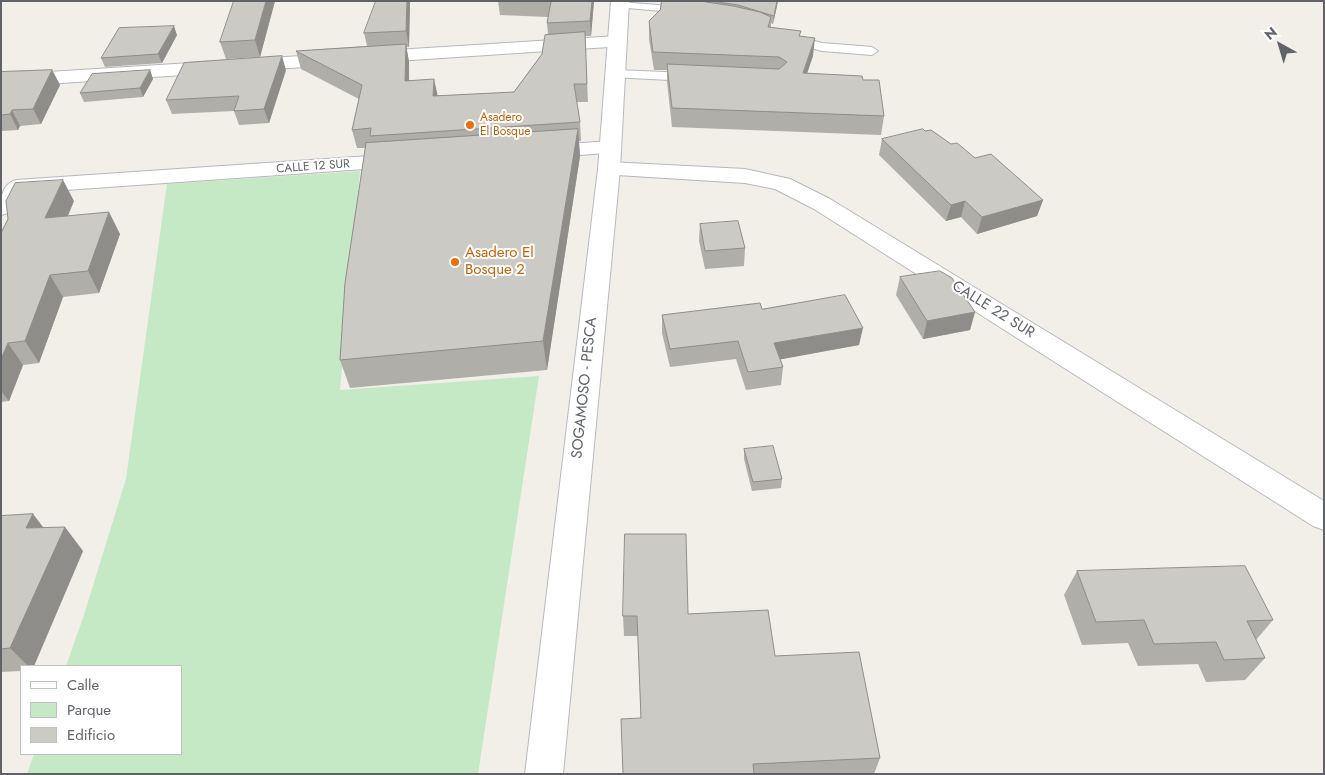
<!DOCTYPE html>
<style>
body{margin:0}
#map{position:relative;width:1325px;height:775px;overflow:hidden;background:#f1efe8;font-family:Jost,sans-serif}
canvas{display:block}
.frame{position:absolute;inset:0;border:2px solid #5f6368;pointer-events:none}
.legend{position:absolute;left:20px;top:665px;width:162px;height:90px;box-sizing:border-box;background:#fff;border:1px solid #bfc1c3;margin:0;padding:6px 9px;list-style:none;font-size:15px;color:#5f6368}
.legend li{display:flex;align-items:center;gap:10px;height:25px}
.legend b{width:25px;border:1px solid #bfc1c3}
.north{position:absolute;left:1255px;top:20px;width:50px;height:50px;-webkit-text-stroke:4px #fff;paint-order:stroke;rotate:321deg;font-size:14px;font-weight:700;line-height:20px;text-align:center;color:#5f6368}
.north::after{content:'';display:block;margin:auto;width:18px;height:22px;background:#5f6368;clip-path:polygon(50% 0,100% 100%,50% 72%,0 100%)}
</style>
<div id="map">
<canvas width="1325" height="775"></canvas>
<div class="frame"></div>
<ul class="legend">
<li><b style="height:6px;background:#fff"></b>Calle</li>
<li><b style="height:14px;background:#c5e8c5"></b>Parque</li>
<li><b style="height:14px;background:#cccac5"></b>Edificio</li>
</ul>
<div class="north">N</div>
</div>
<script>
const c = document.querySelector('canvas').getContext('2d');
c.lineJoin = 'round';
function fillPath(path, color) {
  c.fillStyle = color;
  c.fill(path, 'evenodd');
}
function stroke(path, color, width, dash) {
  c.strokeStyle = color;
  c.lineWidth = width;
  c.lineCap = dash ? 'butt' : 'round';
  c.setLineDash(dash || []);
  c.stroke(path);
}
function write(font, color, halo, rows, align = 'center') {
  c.font = font + ' Jost,sans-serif';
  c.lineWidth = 4;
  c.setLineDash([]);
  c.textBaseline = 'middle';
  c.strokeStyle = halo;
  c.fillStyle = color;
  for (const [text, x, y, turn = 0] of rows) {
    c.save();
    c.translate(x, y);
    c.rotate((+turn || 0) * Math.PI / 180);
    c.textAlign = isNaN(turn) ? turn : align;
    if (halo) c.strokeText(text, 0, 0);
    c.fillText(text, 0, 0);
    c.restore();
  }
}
fillPath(new Path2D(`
 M360,171l-20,219 199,-14 -61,398h-451l7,-20h147v-88h-115l17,-48 43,-139 41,-295z`), '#c5e8c5');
const lane = new Path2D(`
 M620,2l64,5 6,3 -6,3 -68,-6 -2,-2z
 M793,35l29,8 50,4 6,4 -6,4 -50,-4 -33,-9 -2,-3 2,-3z
 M615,70l75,3 6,4 -6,4 -79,-4 -2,-3 2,-3z`);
const street = new Path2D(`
 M617,36l7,2 2,4 -2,4 -623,41v-12z
 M610,141l8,1 3,5 -3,5 -76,6 -8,-1 -3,-5 3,-5 8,-1z
 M399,154l8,2 3,5 -3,5 -384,27 -14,20 -8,2c0,-15 -1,-30 15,-35z
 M609,162l136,7 45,10 40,20 494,302v29l-11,-4 -499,-317 -39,-20 -30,-6 -144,-9 -3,-5 3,-5z`);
const secondary = new Path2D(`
 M611,1h18l-9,168 -57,605h-38l73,-605z`);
stroke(lane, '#b5b8bc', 2);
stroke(street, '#b5b8bc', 2);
stroke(secondary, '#b6babf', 2);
fillPath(lane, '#fff');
fillPath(street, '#fff');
fillPath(secondary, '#fff');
fillPath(new Path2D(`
 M275,1l-15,56 -34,2 -6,-17z
 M410,1l-1,46h-3l3,15v18l28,16 77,-4 28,-38 6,-19 -1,-12 1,-6 -48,-2 -2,-14h96l-3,35h-6l3,66h-11l3,20 1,19h-2l1,15 -33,214 -197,18 -10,-28 25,-212h-8l-5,-18 7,-31 -58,-30 -5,-18 71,-5 -3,-13z
 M662,1h116l-5,23 -2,-1v5l30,8 12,20 -6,17 56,7 21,36 -3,19 -209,-8 -5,-45v-12h-13l-5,-31v-18l11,-11z
 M177,35l-15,28 -57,4 -4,-9z
 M52,70l8,15 -19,39 -21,2 -2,4 -17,1v-59z
 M150,70l3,9 -10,18 -59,5 -4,-9z
 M286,70l-17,53 -30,2 -5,-14 -62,3 -6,-14z
 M882,139l69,5 24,14 68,42 -6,16 -60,18 -16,-17 -15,4 -67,-66z
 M74,201l-6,15 52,18 -21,59 -36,4 -24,66 -16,2 -14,36 -8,1v-169l7,-14z
 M700,224l45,24 -1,18 -39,3 -6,-28z
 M900,277l75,35 -5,18 -47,9 -27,-44z
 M762,309l97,36 -79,14 3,8 -2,18 -35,5 -10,-31 -66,8 -8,-34v-18z
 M744,449l38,30 -1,9 -29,3 -8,-32z
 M33,514l10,13 40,24 -49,115h-13v5l-20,1v-156z
 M1077,571l196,49 -17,20 9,18 -20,22 -39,2 -8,-18 -60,2 -10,-23 -46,2 -18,-50z
 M688,614l87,42 105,102 -6,16h-251l18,-56 -3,-82h-14l-1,-20z`), '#afaea9');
fillPath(new Path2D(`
 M266,1h9l-15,56 -5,-17z
 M407,1h3l-1,46 -3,-16z
 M592,1h2l-3,35 -1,-15z
 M777,1h1l-5,23 1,-8z
 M174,26l3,9 -15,28 -4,-9z
 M815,38l-2,18 -12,35 2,-18z
 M406,44l3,18v37l-4,-18z
 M282,56l4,14 -17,53 -5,-14z
 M52,70l8,15 -19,39 -8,-15z
 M150,70l3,9 -10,18 -3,-9z
 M434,79l4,18 -5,-1z
 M12,110l8,16 -2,4 -8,-16z
 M578,129l2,27 -33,214 -4,-29z
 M63,180l11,21 -17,39 -12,-22z
 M1043,200l-6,16 -60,18 5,-17z
 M965,201l-4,16 -15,4 5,-16z
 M109,212l11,22 -21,59 -11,-22z
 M50,275l13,22 -24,66 -14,-22z
 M975,312l-5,18 -47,9 4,-18z
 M863,328l-4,17 -87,16 2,-18z
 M8,343l15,22 -14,36 -8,-10v-32z
 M33,514l18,24 -25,-10z
 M65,527l18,24 -49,115h-6l-18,-18z`), '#8f8d8a');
const building = new Path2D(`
 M234,1h32l-11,39 -35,2z
 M376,1h31l-1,30 -42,2z
 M530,1h62l-2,20 -43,2 4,-21z
 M662,1h38l33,5 27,6 11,5 -3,10 33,4 -2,5 16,2 -12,35 59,3 1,4h16l5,36 -212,-8 -5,-44 112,5 8,-7 -8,-5 -126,-5 -4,-31 11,-11z
 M711,1h66l-3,15 -36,-11z
 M174,26l-16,28 -57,4 18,-30z
 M585,32l2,52h-13l6,38 -210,14 1,-8 -19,2 10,-45 -66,-34 110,-7 -1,37 29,-2 -1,17 81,-4 28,-38 3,-19z
 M282,56l-18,53 -30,2 5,-15 -73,4 18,-37z
 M52,70l-19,39 -21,1 -2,4 -9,1v-43z
 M150,70l-10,18 -60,5 12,-19z
 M578,129l-35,212 -203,19 5,-77 21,-140z
 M923,129l2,2 6,-1 20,14 6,-1 18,15 16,-4 52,46 -61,17 -17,-16 -14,4 -69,-66z
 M63,180l-18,38 64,-6 -21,59 -38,4 -25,66 -17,2 -7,16v-126l7,-14 -2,-18 9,-18z
 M738,221l7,27 -40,3 -5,-27z
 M940,271l12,7 23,34 -48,9 -27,-44z
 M845,295l18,33 -89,15 9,24 -35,5 -10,-31 -68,8 -8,-34 98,-12 2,6z
 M773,446l9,33 -29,3 -9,-33z
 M33,514l-7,14 39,-1 -55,121 -9,1v-133z
 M625,534h61l2,80 80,-4 7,46 84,-4 21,106 -127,6 1,10h-131l-2,-55 20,-1 -4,-102h-14z
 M1245,566l28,54 -26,1 18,37 -41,2 -8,-18 -62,2 -10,-24 -48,2 -19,-51z`);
fillPath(building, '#cccac5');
stroke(building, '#8f8d8a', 1);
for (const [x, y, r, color] of [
 [470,125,5,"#e8710a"],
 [455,262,5,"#e8710a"]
]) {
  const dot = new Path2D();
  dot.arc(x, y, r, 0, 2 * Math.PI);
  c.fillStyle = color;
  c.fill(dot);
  stroke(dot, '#fff', 2);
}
write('12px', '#c56008', '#fff', [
 ["Asadero",480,118],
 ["El Bosque",480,132]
], 'left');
write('12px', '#5f6368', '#fff', [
 ["CALLE 12 SUR",313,167,-4]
]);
write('15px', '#c56008', '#fff', [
 ["Asadero El",465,253],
 ["Bosque 2",465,270]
], 'left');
write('15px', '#5f6368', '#fff', [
 ["CALLE 22 SUR",993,310,32],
 ["SOGAMOSO - PESCA",585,388,-84]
]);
</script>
